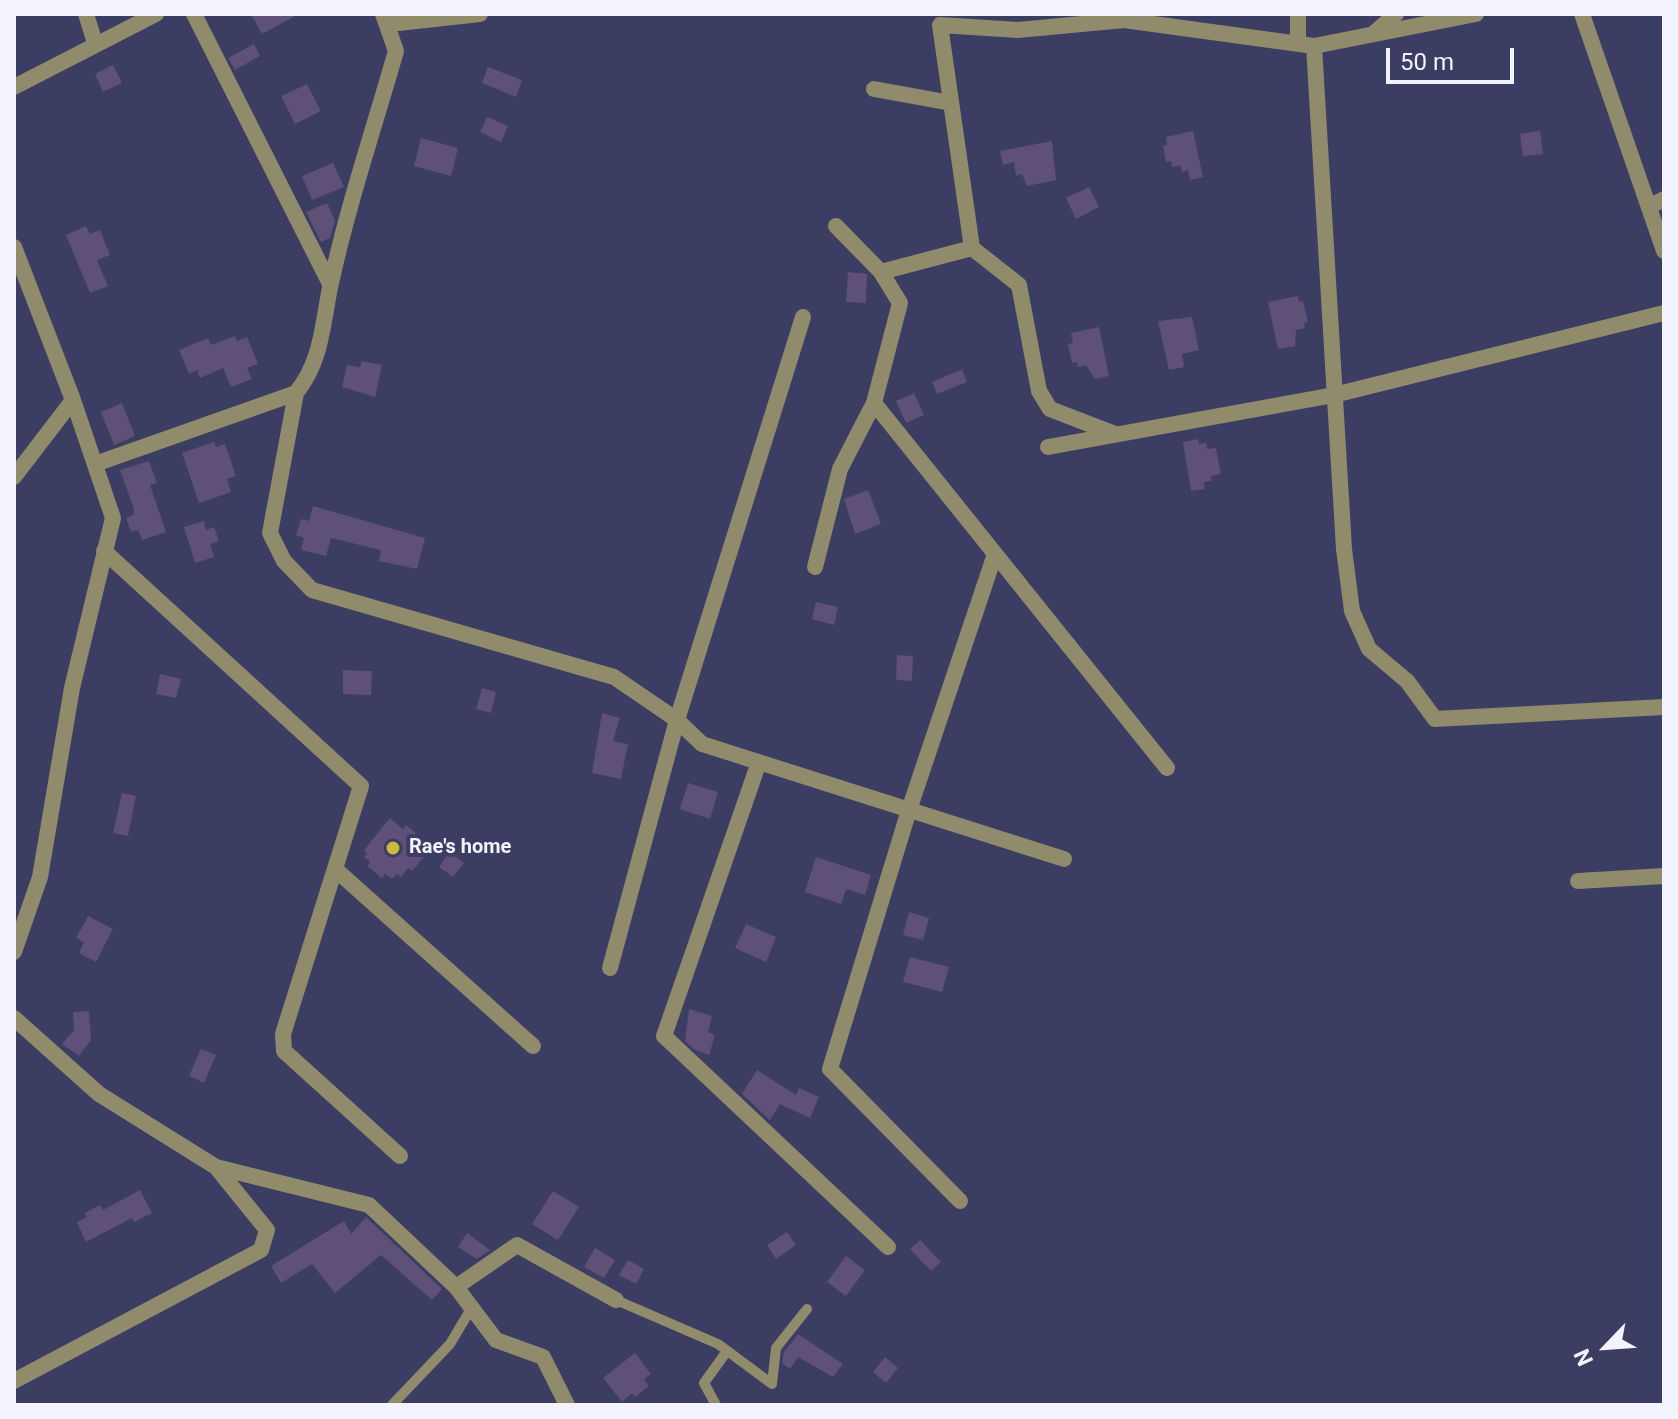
<!DOCTYPE html>
<style>
body{margin:0}
#map{position:relative;width:1678px;height:1419px;overflow:hidden;background:#3c3d63;font-family:Roboto,sans-serif}
canvas{display:block}
.frame{position:absolute;inset:0;border:16px solid #f2f3fc;pointer-events:none}
.north{position:absolute;left:1566px;top:1307px;width:80px;height:80px;-webkit-text-stroke:6px #3c3d63;paint-order:stroke;rotate:245deg;font-size:22px;font-weight:700;line-height:32px;text-align:center;color:#f2f3fc}
.north::after{content:'';display:block;margin:auto;width:28px;height:36px;background:#f2f3fc;clip-path:polygon(50% 0,100% 100%,50% 72%,0 100%)}
.scale{position:absolute;left:1386px;top:48px;width:128px;height:36px;box-sizing:border-box;border:4px solid #f2f3fc;border-top:0;padding-left:10px;font-size:24px;line-height:28px;white-space:nowrap;color:#f2f3fc;-webkit-text-stroke:6px #3c3d63;paint-order:stroke}
</style>
<div id="map">
<canvas width="1678" height="1419"></canvas>
<div class="frame"></div>
<div class="north">N</div>
<div class="scale">50 m</div>
</div>
<script>
const c = document.querySelector('canvas').getContext('2d');
c.lineJoin = 'round';
function fillPath(path, color) {
  c.fillStyle = color;
  c.fill(path, 'evenodd');
}
function stroke(path, color, width, dash) {
  c.strokeStyle = color;
  c.lineWidth = width;
  c.lineCap = dash ? 'butt' : 'round';
  c.setLineDash(dash || []);
  c.stroke(path);
}
function write(font, color, halo, rows, align = 'center') {
  c.font = font + ' Roboto,sans-serif';
  c.lineWidth = 8;
  c.setLineDash([]);
  c.textBaseline = 'middle';
  c.strokeStyle = halo;
  c.fillStyle = color;
  for (const [text, x, y, turn = 0] of rows) {
    c.save();
    c.translate(x, y);
    c.rotate((+turn || 0) * Math.PI / 180);
    c.textAlign = isNaN(turn) ? turn : align;
    if (halo) c.strokeText(text, 0, 0);
    c.fillText(text, 0, 0);
    c.restore();
  }
}
fillPath(new Path2D(`
 M251,14h48l-37,20z
 M254,44l6,12 -25,14 -7,-12z
 M113,65l9,18 -19,9 -8,-18z
 M488,67l34,13 -6,17 -34,-14z
 M307,84l14,27 -26,13 -14,-28z
 M487,117l21,9 -7,16 -21,-10z
 M1193,131l10,46 -13,3 -2,-10 -6,2 -2,-7 -8,2 -1,-6 -5,1 -3,-16 4,-1 -1,-8z
 M1540,131l3,23 -20,2 -3,-22z
 M421,138l37,10 -7,28 -37,-10z
 M1052,141l4,39 -29,6 -5,-12 -6,2 -2,-14 -11,3 -3,-14z
 M333,163l11,24 -32,13 -10,-24z
 M1089,187l10,20 -23,12 -10,-21z
 M327,203l8,18 -5,17 -9,4 -15,-30z
 M86,226l4,8 10,-4 10,25 -13,5 11,26 -18,7 -24,-58z
 M848,272l19,2 -1,29 -20,-1z
 M1298,296l1,6 4,-1 5,21 -4,1 1,5 -9,2 -1,16 -17,3 -10,-47z
 M1192,317l7,33 -17,4 2,13 -15,3 -11,-49z
 M1099,327l10,49 -14,3 -9,-14 -8,2 -1,-5 -5,1 -4,-19 5,-1 -2,-10z
 M235,336l2,5 10,-4 11,27 -11,4 5,11 -21,8 -8,-19 -23,10 -3,-8 -8,4 -10,-24 29,-12 3,7z
 M362,361l20,4 -7,32 -33,-10 5,-22 13,2z
 M962,369l5,13 -30,12 -5,-12z
 M914,393l10,22 -18,8 -10,-22z
 M122,403l13,33 -21,9 -13,-33z
 M1198,439l1,5 7,-1 1,6 9,-1 5,26 -10,2v5l-7,1 1,7 -14,2 -8,-49z
 M214,442l2,5 9,-3 11,32 -9,3 4,13 -32,11 -17,-50z
 M149,461l8,22 -7,2 16,47 -24,8 -4,-10 -7,2 -5,-14 7,-3 1,-6 -14,-39z
 M868,490l13,34 -26,10 -11,-35z
 M313,506l112,32 -8,31 -38,-8 2,-11 -50,-12 -5,18 -25,-6 3,-12 -8,-3 5,-16 8,2z
 M204,521l2,9 8,-3 5,14 -9,3 4,13 -19,6 -11,-36z
 M816,602l22,5 -4,18 -22,-6z
 M897,655l16,1 -1,25 -16,-1z
 M343,670l29,1 -1,24 -28,-1z
 M160,674l21,5 -5,19 -20,-4z
 M482,688l14,4 -5,21 -15,-4z
 M602,713l18,5 -7,23 15,3 -7,35 -29,-6z
 M688,783l30,9 -8,27 -30,-10z
 M122,793l14,3 -8,40 -15,-3z
 M390,818l13,11 3,-4 11,9 -3,4 15,13 -17,20 -4,-3 -7,9 -4,-3 -5,5 -7,-5 -3,4 -15,-12 3,-4 -6,-5 3,-4 -3,-3z
 M449,852l15,11 -11,14 -14,-10z
 M816,857l55,18 -6,20 -19,-6 -5,15 -36,-12z
 M909,912l20,6 -6,22 -20,-5z
 M88,916l25,13 -17,33 -17,-9 5,-11 -8,-4z
 M746,924l30,13 -10,25 -31,-14z
 M910,957l39,10 -7,25 -39,-10z
 M689,1009l23,7 -4,16 7,3 -6,20 -14,-5 -10,-9z
 M89,1011l2,29 -12,16 -17,-12 12,-14 -1,-18z
 M201,1049l15,6 -12,28 -15,-7z
 M757,1070l39,25 3,-7 20,9 -9,21 -30,-14 -10,16 -28,-26z
 M140,1190l12,23 -18,9 -2,-4 -46,24 -9,-20 10,-5 -2,-4 15,-8 3,5z
 M553,1191l26,16 -21,33 -26,-16z
 M366,1217l76,72 -10,11 -51,-45 -46,38 -23,-29 -31,19 -10,-17 73,-45 7,13z
 M787,1232l9,13 -20,14 -9,-14z
 M467,1233l23,17 -1,1 -12,8 -19,-12z
 M920,1240l21,22 -10,9 -21,-22z
 M595,1248l20,12 -11,18 -20,-11z
 M846,1256l19,14 -19,26 -19,-14z
 M628,1260l16,9 -8,15 -17,-9z
 M798,1334l45,30 -10,13 -35,-20 -8,12 -8,-6 2,-11z
 M635,1353l16,21 -7,5 5,7 -14,11 -3,-4 -10,9 -19,-24z
 M885,1357l13,11 -12,15 -13,-11z`), '#5e5076');
stroke(new Path2D(`
 M616,1300l102,44 54,40 4,-36 31,-39
 M392,1405l58,-61 22,-37
 M716,1405l-12,-22 23,-32`), '#8f8b6b', 10);
stroke(new Path2D(`
 M86,14l9,29
 M194,14l136,270
 M383,14l13,37c-22,77 -48,154 -65,232 -9,41 -8,76 -35,110l-26,140 14,28 28,29 302,87 63,43 25,24 362,115
 M1582,14l82,237
 M389,24l91,-10
 M1373,34l23,-20
 M1298,42v-28
 M1314,46l30,503 8,62 17,38 38,32 28,38 229,-12
 M14,87l142,-73
 M874,89l77,14
 M1649,207l15,-8
 M14,247l59,153 40,118 -41,170 -32,189 -26,75
 M881,272l91,-24
 M874,403l293,365
 M1115,434l-65,-25 -11,-18 -20,-106 -47,-37 -32,-223 78,5 106,-10 190,26 162,-32
 M1048,447l286,-52 330,-82
 M95,464l201,-71
 M14,477l59,-77
 M104,551l257,235 -78,248 1,17 116,105
 M815,567l25,-98 34,-66 26,-100 -19,-31 -45,-46
 M759,762l-95,274 224,211
 M335,869l198,177
 M1578,881l86,-5
 M610,968l67,-248 126,-403
 M14,1018l85,76 117,73 153,38 87,82 40,53 47,17 24,48
 M960,1201l-130,-132 79,-259 86,-256
 M456,1287l61,-42 99,55
 M14,1381l247,-131 6,-20 -51,-63`), '#8f8b6b', 16);
for (const [x, y, r, color] of [
 [393,848,8,"#caba39"]
]) {
  const dot = new Path2D();
  dot.arc(x, y, r, 0, 2 * Math.PI);
  c.fillStyle = color;
  c.fill(dot);
  stroke(dot, '#3c3d63', 3);
}
write('bold 20px', '#f2f3fc', '#3c3d63', [
 ["Rae's home",409,848]
], 'left');
</script>
